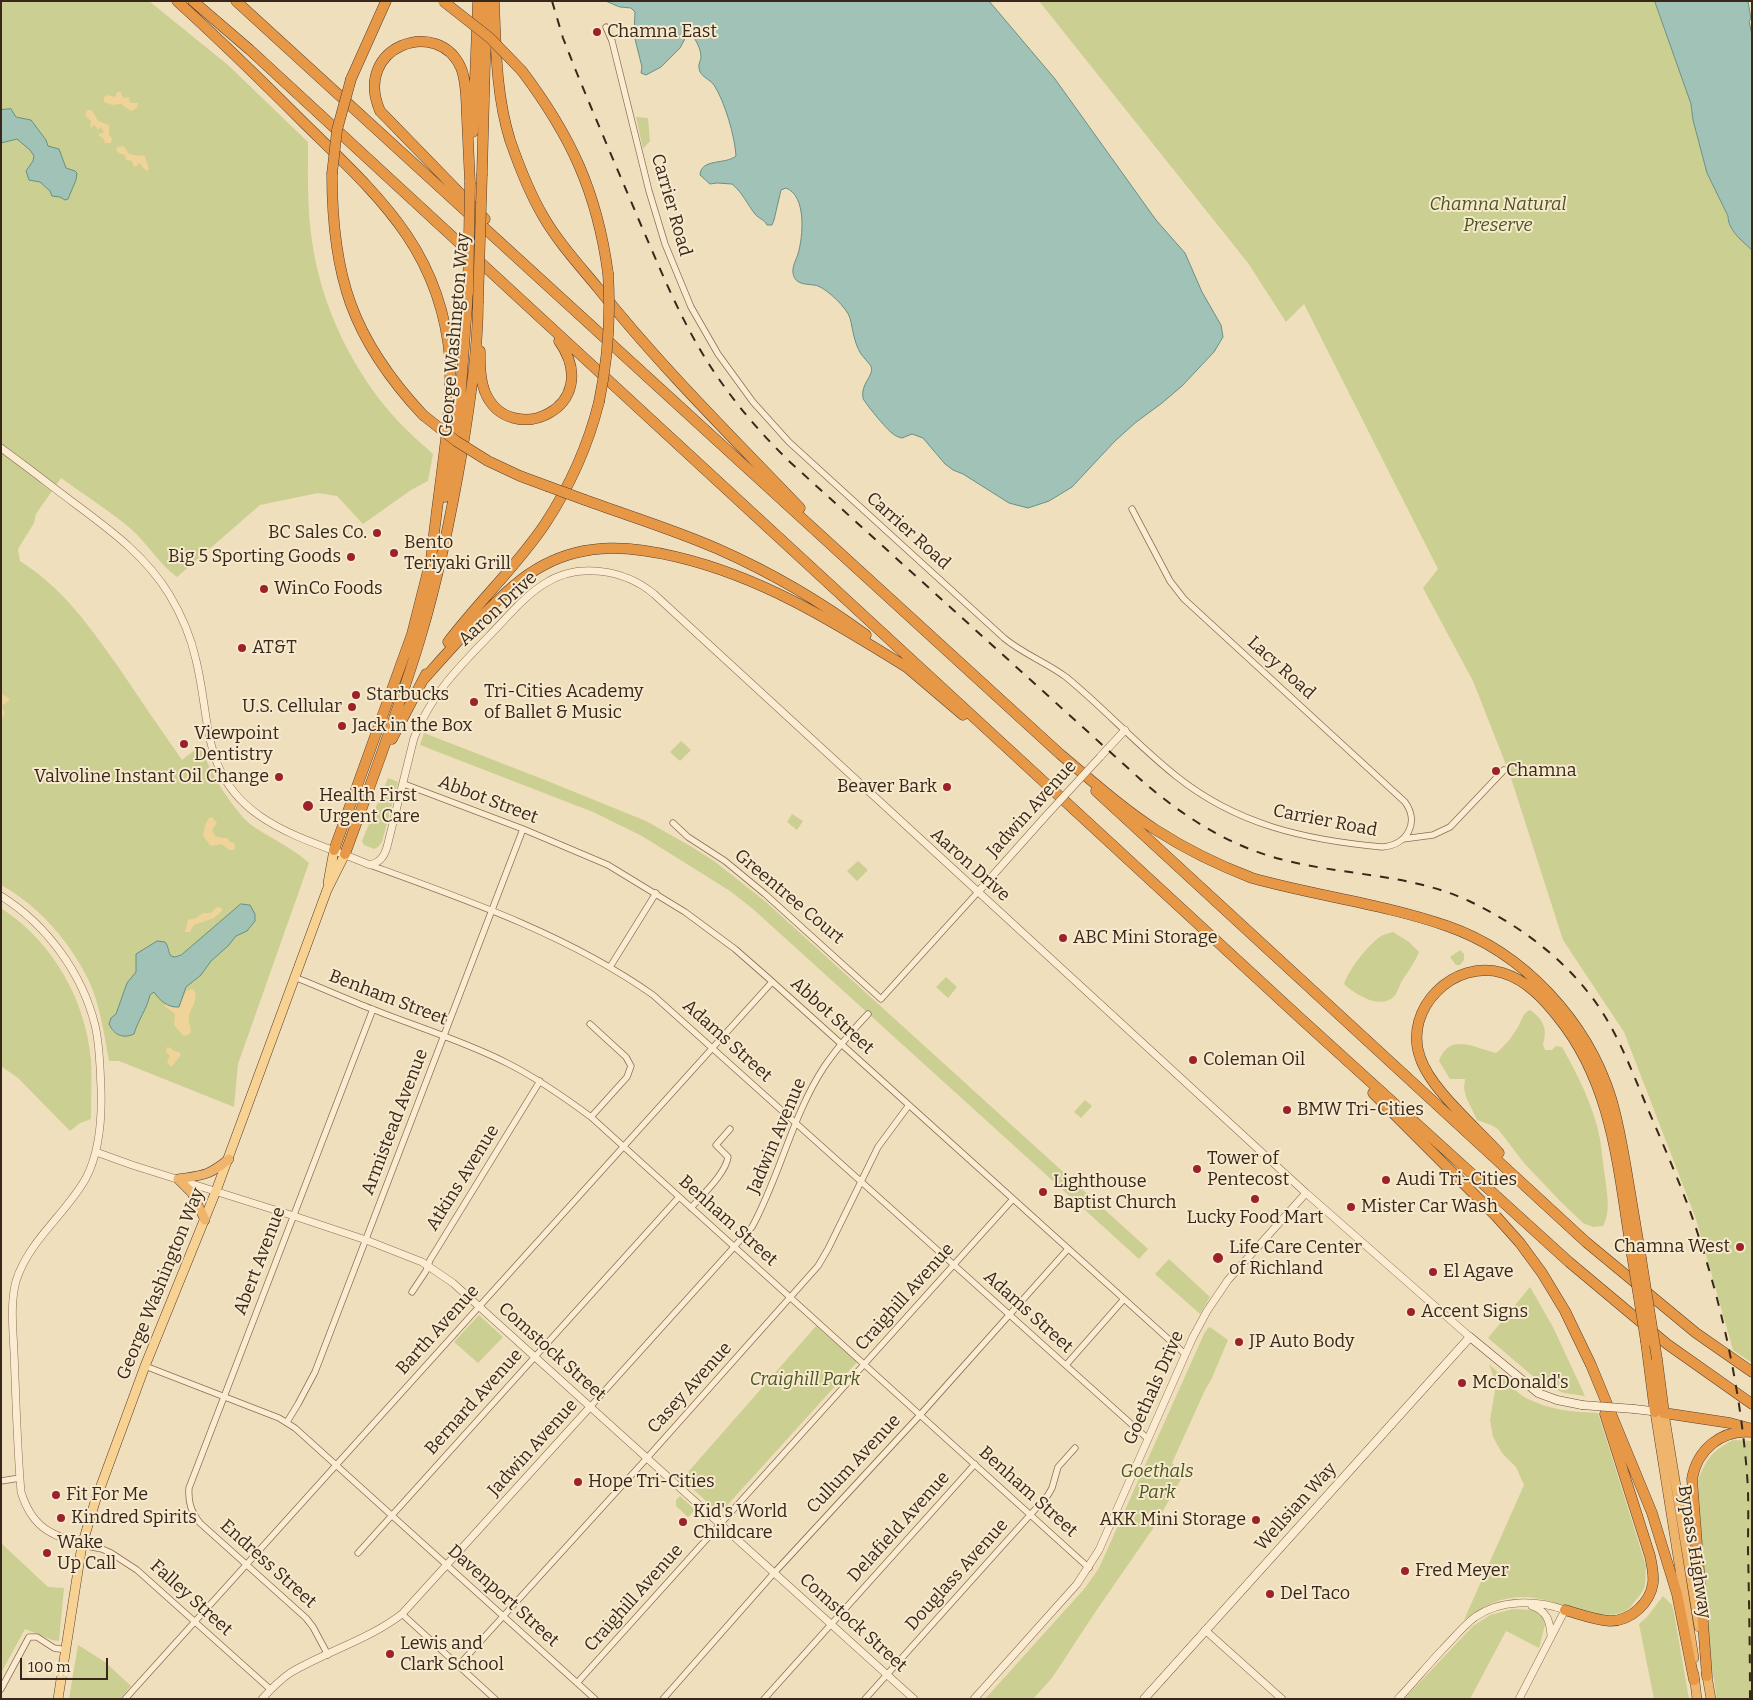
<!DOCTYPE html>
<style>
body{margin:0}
#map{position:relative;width:1753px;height:1700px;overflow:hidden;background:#f0dfbd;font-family:Bitter,serif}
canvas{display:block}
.frame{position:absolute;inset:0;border:2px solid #38281b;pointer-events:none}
.scale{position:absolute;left:20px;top:1658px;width:88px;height:22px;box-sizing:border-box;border:2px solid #38281b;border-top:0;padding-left:6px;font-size:15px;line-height:18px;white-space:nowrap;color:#38281b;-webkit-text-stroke:4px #f7e9cd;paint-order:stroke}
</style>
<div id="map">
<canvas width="1753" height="1700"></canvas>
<div class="frame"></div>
<div class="scale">100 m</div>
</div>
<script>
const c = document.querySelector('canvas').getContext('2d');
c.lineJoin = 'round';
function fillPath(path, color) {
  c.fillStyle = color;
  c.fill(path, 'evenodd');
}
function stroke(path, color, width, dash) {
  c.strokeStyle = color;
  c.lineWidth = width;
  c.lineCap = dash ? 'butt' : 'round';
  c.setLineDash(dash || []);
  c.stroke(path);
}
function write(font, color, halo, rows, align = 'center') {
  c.font = font + ' Bitter,serif';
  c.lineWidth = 4;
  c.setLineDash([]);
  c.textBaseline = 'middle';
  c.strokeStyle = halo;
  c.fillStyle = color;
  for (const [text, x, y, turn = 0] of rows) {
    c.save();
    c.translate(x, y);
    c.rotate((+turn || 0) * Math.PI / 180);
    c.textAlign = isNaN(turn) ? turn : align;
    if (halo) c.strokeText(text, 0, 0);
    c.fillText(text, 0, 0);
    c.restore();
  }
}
fillPath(new Path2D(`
 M1,1h148l79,64 80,77c0,33 -1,66 4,99 9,65 41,131 85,179 11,12 24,23 36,34l-5,27 -17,9 -48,34 -26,-28 -19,-3 -58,12 -83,72c-17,-12 -30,-34 -46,-48 -22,-19 -47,-34 -70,-51l-25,36 -2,9 -16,26 2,12c43,27 71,67 99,107 21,31 42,62 63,92l18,-14c10,24 21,44 37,64 4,5 8,10 13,14 19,14 42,23 59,39l-71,201 -4,43 -115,-46h-10c-5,-27 -9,-57 -21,-82 -18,-37 -50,-74 -87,-94z
 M1039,1h616l36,103 2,16 14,53 21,43c0,14 14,25 24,34v1113l-19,-13 -37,-131 -72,-187 -61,-92 -53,-165 -37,-94 -50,-93 15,-19 -134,-265 -18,18 -38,-59z
 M636,117l12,1 2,23 -7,8z
 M424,733l121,47 101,41 46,26 22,14 52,41 382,347 -9,10 -386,-350 -23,-18 -88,-55 -49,-24 -173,-67z
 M681,741l10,9 -11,11 -10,-9z
 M388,778l10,4 -16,60 -4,5 -4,2 -10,-4 -2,-4z
 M792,814l11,7 -6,9 -10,-8z
 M858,861l10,9 -11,11 -10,-10z
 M1,908c52,34 85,92 90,153 1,19 0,39 0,58l-11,4 -10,8 -52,-53 -17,-12z
 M1393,932l16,10 10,10c-4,10 -10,18 -16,27 -3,4 -4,10 -7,15 -13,18 -40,1 -52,-10 5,-15 24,-39 37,-48 4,-2 8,-3 12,-4z
 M1460,950l4,4v6l-4,5h-4l-6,-8z
 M946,977l11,10 -9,11 -12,-11z
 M1530,1010c13,9 18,19 13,34l2,6h7l4,-4 6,1c16,28 32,60 38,92 2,13 3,26 5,38 2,16 6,35 -2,49l-10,1 -10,-4 -22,-21 -37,-39 -26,-34 -7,-4 -14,-5 -11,-23 -2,-9 1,-9h-15l-11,-18c10,-29 36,-13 57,-8 9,-7 16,-16 22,-26 4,-7 4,-13 12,-17z
 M1085,1100l7,6 -11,12 -7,-6z
 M1169,1259l41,38 -10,17 -45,-40z
 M1530,1287l23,40 32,69 -21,-3 -22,-9 -54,-46z
 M479,1315l24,22 -25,26 -24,-21z
 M816,1326l41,36 -135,149h-5l-35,-32z
 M1210,1327l18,13 -17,40 -6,10 -33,73 12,11 -32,56 -56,81 -44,67 -19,21h-48l100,-111 14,-20 105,-234 4,-6z
 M1489,1364c11,10 25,27 37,34 23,12 47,14 72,15l48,153c-1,6 0,13 -1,19 -1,5 -6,12 -10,16 -2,3 -5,7 -8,9 -22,16 -76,-14 -104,-13 -23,0 -40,9 -59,23l60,-135 -8,-18 -14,-14 -9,-16 -3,-17 6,-36z
 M1733,1440l19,1v258h-35l-8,-49 -11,-170c9,-22 14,-29 35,-40z
 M680,1496l15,14 -7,7 -12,-11v-6z
 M1,1543l47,44 16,1 -5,53 -7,-1 -27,-11 -24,44z
 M1663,1596l9,9 2,8 15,86h-35l-15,-75 8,-7z
 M1513,1609l20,1 10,6 2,9 -6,23 -33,-17 -36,68h-66l69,-73 17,-11z
 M78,1645l27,17 26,24 -11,13h-51z`), '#cbcf91');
fillPath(new Path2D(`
 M117,92h4l2,6 6,-1 1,6h8l-1,5 -6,3 -10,-7 -9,1 -8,-3v-5l4,-2 7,2z
 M87,110h5l6,11 11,4v9l3,5 -1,4h-6l-2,-5 -4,-2v-2l5,-2 -3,-5 -3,3 -3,-5 -5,3 1,-7 -6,-5z
 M123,146l4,4 1,3 5,2 12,1 4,14 -2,1 -5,-4 -2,-4 -5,4 -2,-2 -1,-4 -6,-1 -1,-5 -6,-2 -3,-3 1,-3z
 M1,692l2,3 6,3v2l-7,6 3,8 -4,6z
 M212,817l5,6 -5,7 3,6 6,2h6l3,4 4,1 1,3 -1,4h-5l-8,-6 -10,2 -8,-10 2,-11 4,-7z
 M217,907l5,1v3l-8,7 -20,7 -4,7h-5l3,-12 8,-2 7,-5h8z
 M193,989c7,9 -2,18 -4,27 -1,5 2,11 2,16l-3,3 -4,1c-2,-1 -7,-8 -10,-11l1,-11 -11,-8 2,-3 5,4 11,-6 4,-10z
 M167,1047l4,1 3,3 5,1 2,3 -9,11h-2l-3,-4 3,-6 -4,-4z`), '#efd398');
const water = new Path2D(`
 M606,1h383l66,78 101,141 29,33 17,39 19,33 2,12 -9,15 -32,34 -20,17 -27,20 -20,18 -43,46 -23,14 -21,7 -19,-5 -46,-29 -10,-4 -8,-6 -22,-26 -11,-4 -10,4c-4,-1 -7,-2 -10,-5 -4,-2 -29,-32 -29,-35 -3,-14 12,-23 8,-32 -3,-4 -7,-8 -10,-12 -7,-11 -8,-24 -11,-36 -3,-10 -22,-28 -32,-32 -8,-3 -23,1 -25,-13 -1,-6 3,-13 5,-19 5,-17 9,-58 -12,-66l-5,2 -7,30 -2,5h-5c-3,-6 -8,-6 -12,-11 -8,-10 -12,-21 -23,-30l-15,-1 -7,1 -10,-9c1,-17 25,-10 36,-19 -1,-19 -11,-54 -22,-71 -4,-6 -14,-8 -15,-17 -1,-4 2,-8 2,-11 0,-8 -5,-17 -9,-22h-5l-7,13 -19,19 -15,8 -5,-2 1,-6 -8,-32 1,-23 -4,-4 -11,-1z
 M1655,1h93l3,18 -2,2 3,14v215c-10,-9 -24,-20 -24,-34l-21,-43 -14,-53 -2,-16z
 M11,109l5,8 15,3 15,20 2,6 11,3 7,19 9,3 2,2 -1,7 -8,19 -3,1 -5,-3 -8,-1 -2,-5 -10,-9 -11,-2 -3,-9 7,-10 1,-5 -4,-6 -13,-11 -16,4v-33z
 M241,904l9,1 5,9v7l-8,10 -11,5 -8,10 -17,15 -10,14 -15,12 -7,20c-11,1 -20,-7 -25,-15l-4,3c-3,14 -12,25 -16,39 -11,5 -20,1 -25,-10l2,-6 5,-4 11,-31 9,-11v-18l21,-13 8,1c4,5 3,10 6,14l4,1 6,-2z`);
fillPath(water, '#a1c2b6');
stroke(water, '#689084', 1);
const minor = new Path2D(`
 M606,27l6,14 37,150 16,53 26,63 27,47 35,48 36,40 215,196c19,16 42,24 62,39 38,31 71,68 110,99 61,49 130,64 206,71 25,-2 38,-24 23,-45l-221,-203 -14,-18 -38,-72
 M404,784l119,45 85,36 77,47 50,37 32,28 418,377
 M673,823l15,14 37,24 40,33 116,105 97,-107
 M1403,839l30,-4 17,-8 54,-57
 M370,865c97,35 198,70 283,130l495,444
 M610,967l46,-74
 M294,977c26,10 52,22 78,32 45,18 92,32 135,54 30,15 57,34 84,54l498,451
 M590,1024l36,33 5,9 -4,11 -36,40
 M691,1208c11,-13 35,-35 37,-51l-12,-12 14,-16
 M412,1292l14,-21 4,-11 110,-179
 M1066,1365l58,-66
 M145,1366l134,52 16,10 300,271
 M590,1407l162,-180c28,-51 40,-111 72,-160 13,-19 28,-36 44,-53
 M287,1422l11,-18 17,-32 208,-543
 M1,1481l19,-3
 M82,1545l20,4 9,4 26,17 133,119
 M358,1553l321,-356
 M402,1614l93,85
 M328,1655l-15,-28 -7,-9 -106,-95c-9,-11 -12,-21 -11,-35l184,-479
 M458,1666l189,-208 171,-192 10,-17 50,-102 31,-42
 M577,1683l436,-484
 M1,1689l28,-52h8l17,11 12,2
 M125,1699l647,-717
 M663,1699l111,-126 146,-158 148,-166
 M764,1699l211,-235
 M865,1699l183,-204 4,-7 6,-21 17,-19`);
const tertiary = new Path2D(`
 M1,448c25,18 49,37 73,55 36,27 71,52 95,91 12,20 22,43 27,66 15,61 5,115 64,156 33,23 74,33 110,49 10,-3 14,-8 17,-18l27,-109c17,-43 43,-69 74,-101 18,-18 34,-39 56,-53 33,-22 80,-15 110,10l652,599 164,144
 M1100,757l25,-27
 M978,892l66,-74
 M1,896c46,29 81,77 94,129 5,21 5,43 6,64 1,30 -1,62 -15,89 -20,36 -57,62 -70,103 -6,23 -3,48 -2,71 2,47 3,94 7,140 11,35 28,42 61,53
 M96,1152l36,13 162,51 72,24 56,22 31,21 461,416
 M1532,1606c15,5 18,15 19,30
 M1205,1630l77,69
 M262,1699c8,-9 18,-19 28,-26 37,-22 78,-33 112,-59l188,-207
 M974,1699l103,-115 22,-34 94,-213 14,-26 21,-31 78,-87
 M1398,1699c15,-16 29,-33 44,-49 11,-11 21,-24 33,-33 26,-18 61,-17 90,-7l-46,89`);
const secondary = new Path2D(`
 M1634,1409l26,3
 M1144,1699l326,-362 68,56 19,7 25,5`);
const primary = new Path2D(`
 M328,883l6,-33
 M58,1699l24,-154 13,-43 50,-136 71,-175 111,-301 18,-36`);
const trunk = new Path2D(`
 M178,1179c26,-4 30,-3 51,-20
 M178,1179l14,14 13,27
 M1655,1412l39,246
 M1664,1413l35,214
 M1706,1670l5,29
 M1694,1674l3,25`);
const motorway = new Path2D(`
 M177,1c43,39 85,80 126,121 74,73 138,127 147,238 1,21 -1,40 -2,61 -5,46 -12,92 -17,139
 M193,1l57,49 1049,967 270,245 98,82 85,60
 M236,1l824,753c31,26 62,54 96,76 31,20 62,35 96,48 64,18 132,26 195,48 76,26 140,95 164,172 7,23 11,47 15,70 5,30 10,60 15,90
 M494,1c2,47 2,94 16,139 9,26 19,52 33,76 15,26 36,49 55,72 62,78 133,148 202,220
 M522,71c49,65 75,121 86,202
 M351,79l35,-78
 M473,132l5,-131
 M332,174c0,102 20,165 91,241
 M482,174l3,-112 3,-61
 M470,183c-1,-22 -2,-44 -3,-65 -1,-16 0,-35 -6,-50 -22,-52 -109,-22 -81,43l105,108
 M480,351c0,14 0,28 5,41 24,58 121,16 74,-51
 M488,461l32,15 27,10
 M445,497l15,-95 8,-110
 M585,500c44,16 90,30 133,49 52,23 102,52 148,86
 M448,642c31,-41 69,-76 97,-118 25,-38 43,-78 54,-122
 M903,664l60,51
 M424,679c20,-23 40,-45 62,-67 18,-18 35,-35 58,-47 43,-23 88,-19 133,-8 85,20 157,65 231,111
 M392,739l34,-65
 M1096,791l490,451 110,91 56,39
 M334,850l78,-216 20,-79
 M345,854c26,-71 53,-142 75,-215 19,-63 32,-128 43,-193 7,-45 15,-97 15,-143
 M1373,1093l122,122 25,28 22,30 23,38 26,54 61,148 25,81 17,86
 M1499,1153c-23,-26 -69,-64 -79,-96 -17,-48 34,-99 83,-84 23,7 40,25 55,44 56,69 60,154 74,238
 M1646,1342l9,70
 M1657,1359l7,54 66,10 22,6
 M1565,1610c14,4 30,10 45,11 21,0 40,-18 43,-38 1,-9 -1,-18 -3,-27l-45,-142
 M1707,1676l-15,-197c5,-29 29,-50 60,-47`);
stroke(minor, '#8a6e55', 7);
stroke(tertiary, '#8a6e55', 8);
stroke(secondary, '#6b4f39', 9);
stroke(primary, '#573d2a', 10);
stroke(trunk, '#573d2a', 10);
stroke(motorway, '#573d2a', 11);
stroke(minor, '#fbecd1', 5.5);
stroke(tertiary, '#fbecd1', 7);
stroke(secondary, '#fbecd1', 8);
stroke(primary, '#f7d292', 9);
stroke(trunk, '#efb56c', 9);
stroke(motorway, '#e79847', 10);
stroke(new Path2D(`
 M552,1l11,37 13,33c21,51 43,102 65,154 20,46 39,93 66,136 24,38 52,71 84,102l349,316c41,36 87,66 140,80 63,17 129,14 189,42 44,21 87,51 118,90 28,34 43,76 60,116 15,35 30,69 43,104 30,84 50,174 57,263 2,24 1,50 1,75 1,50 2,100 2,150`), '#38281b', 2, [9, 9]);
const tertiaryBridge = new Path2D(`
 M1044,818l56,-61`);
const secondaryBridge = new Path2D(`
 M1582,1405l52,4`);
const motorwayBridge = new Path2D(`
 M443,1l47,37 32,33
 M332,174l5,-44 14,-51
 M468,292l2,-109
 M478,303l4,-129
 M599,402c9,-43 12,-85 9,-129
 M423,415l33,26 32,20
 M547,486l38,14
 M1632,1255l14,87
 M1641,1258l16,101`);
stroke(tertiaryBridge, '#8a6e55', 8, []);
stroke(secondaryBridge, '#6b4f39', 9, []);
stroke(motorwayBridge, '#573d2a', 11, []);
stroke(tertiaryBridge, '#fbecd1', 7);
stroke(secondaryBridge, '#fbecd1', 8);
stroke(motorwayBridge, '#e79847', 10);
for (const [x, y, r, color] of [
 [597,32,5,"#9c2229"],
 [377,533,5,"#9c2229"],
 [394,553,5,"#9c2229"],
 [351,557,5,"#9c2229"],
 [264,589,5,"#9c2229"],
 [242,648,5,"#9c2229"],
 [356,695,5,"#9c2229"],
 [474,702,5,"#9c2229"],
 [352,707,5,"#9c2229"],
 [342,726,5,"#9c2229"],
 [184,744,5,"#9c2229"],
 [1496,771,5,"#9c2229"],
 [279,777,5,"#9c2229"],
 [947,787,5,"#9c2229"],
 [308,806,6,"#9c2229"],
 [1063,938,5,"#9c2229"],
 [1193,1060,5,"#9c2229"],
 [1287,1110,5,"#9c2229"],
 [1197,1169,5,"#9c2229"],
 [1386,1180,5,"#9c2229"],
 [1043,1192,5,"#9c2229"],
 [1255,1199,5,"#9c2229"],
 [1351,1207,5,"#9c2229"],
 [1740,1247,5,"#9c2229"],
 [1218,1258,6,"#9c2229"],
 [1433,1272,5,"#9c2229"],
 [1411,1312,5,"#9c2229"],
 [1239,1342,5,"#9c2229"],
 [1462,1383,5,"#9c2229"],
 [578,1482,5,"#9c2229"],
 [56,1495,5,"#9c2229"],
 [61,1518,5,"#9c2229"],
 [1256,1520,5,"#9c2229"],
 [683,1522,5,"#9c2229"],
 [47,1553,5,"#9c2229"],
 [1405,1571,5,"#9c2229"],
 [1270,1594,5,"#9c2229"],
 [390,1654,5,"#9c2229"]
]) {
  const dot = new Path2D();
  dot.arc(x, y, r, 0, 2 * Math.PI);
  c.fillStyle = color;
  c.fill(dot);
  stroke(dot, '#f7e9cd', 2);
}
write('18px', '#38281b', '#f7e9cd', [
 ["Chamna East",607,32],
 ["BC Sales Co.",367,533,"right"],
 ["Bento",404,543],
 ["Teriyaki Grill",404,564],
 ["Big 5 Sporting Goods",341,557,"right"],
 ["WinCo Foods",274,589],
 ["AT&T",252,648],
 ["Tri-Cities Academy",484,692],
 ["of Ballet & Music",484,713],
 ["Starbucks",366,695],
 ["U.S. Cellular",342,707,"right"],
 ["Jack in the Box",352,726],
 ["Viewpoint",194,734],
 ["Dentistry",194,755],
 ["Chamna",1506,771],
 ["Valvoline Instant Oil Change",269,777,"right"],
 ["Beaver Bark",937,787,"right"],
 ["Health First",319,796],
 ["Urgent Care",319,817],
 ["ABC Mini Storage",1073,938],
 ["Coleman Oil",1203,1060],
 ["BMW Tri-Cities",1297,1110],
 ["Tower of",1207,1159],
 ["Pentecost",1207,1180],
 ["Audi Tri-Cities",1396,1180],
 ["Lighthouse",1053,1182],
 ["Baptist Church",1053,1203],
 ["Mister Car Wash",1361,1207],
 ["Lucky Food Mart",1255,1218,"center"],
 ["Chamna West",1730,1247,"right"],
 ["Life Care Center",1229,1248],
 ["of Richland",1229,1269],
 ["El Agave",1443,1272],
 ["Accent Signs",1421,1312],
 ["JP Auto Body",1249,1342],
 ["McDonald's",1472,1383],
 ["Hope Tri-Cities",588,1482],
 ["Fit For Me",66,1495],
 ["Kid's World",693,1512],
 ["Childcare",693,1533],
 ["Kindred Spirits",71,1518],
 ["AKK Mini Storage",1246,1520,"right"],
 ["Wake",57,1543],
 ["Up Call",57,1564],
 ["Fred Meyer",1415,1571],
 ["Del Taco",1280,1594],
 ["Lewis and",400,1644],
 ["Clark School",400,1665]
], 'left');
write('18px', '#38281b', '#f7e9cd', [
 ["Carrier Road",671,205,74],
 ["George Washington Way",455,335,-85],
 ["Carrier Road",908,531,42],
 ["Aaron Drive",498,609,-43],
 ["Lacy Road",1281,668,42],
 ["Abbot Street",488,800,21],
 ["Jadwin Avenue",1032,809,-48],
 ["Carrier Road",1325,821,11],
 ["Aaron Drive",970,865,42],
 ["Greentree Court",789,897,40],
 ["Benham Street",388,998,21],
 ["Abbot Street",832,1016,42],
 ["Adams Street",727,1041,42],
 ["Armistead Avenue",395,1122,-69],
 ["Jadwin Avenue",777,1136,-67],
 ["Atkins Avenue",463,1178,-58],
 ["Benham Street",728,1221,42],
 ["Abert Avenue",260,1261,-69],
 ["George Washington Way",161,1284,-68],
 ["Craighill Avenue",905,1297,-48],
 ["Adams Street",1028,1312,42],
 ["Barth Avenue",438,1330,-48],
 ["Comstock Street",552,1352,42],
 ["Casey Avenue",690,1388,-48],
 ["Goethals Drive",1154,1388,-66],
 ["Bernard Avenue",474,1402,-48],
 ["Jadwin Avenue",533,1448,-48],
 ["Cullum Avenue",854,1464,-47],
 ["Benham Street",1028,1492,42],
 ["Wellsian Way",1296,1507,-48],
 ["Delafield Avenue",899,1527,-48],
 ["Bypass Highway",1694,1552,81],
 ["Endress Street",268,1564,42],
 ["Douglass Avenue",957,1575,-48],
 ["Davenport Street",503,1596,42],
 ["Falley Street",191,1598,42],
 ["Craighill Avenue",634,1598,-48],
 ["Comstock Street",853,1623,42]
]);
write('italic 18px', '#4b5620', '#f7e9cd', [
 ["Chamna Natural",1498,205],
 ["Preserve",1498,226],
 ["Craighill Park",805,1380],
 ["Goethals",1157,1472],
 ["Park",1157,1493]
]);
</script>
